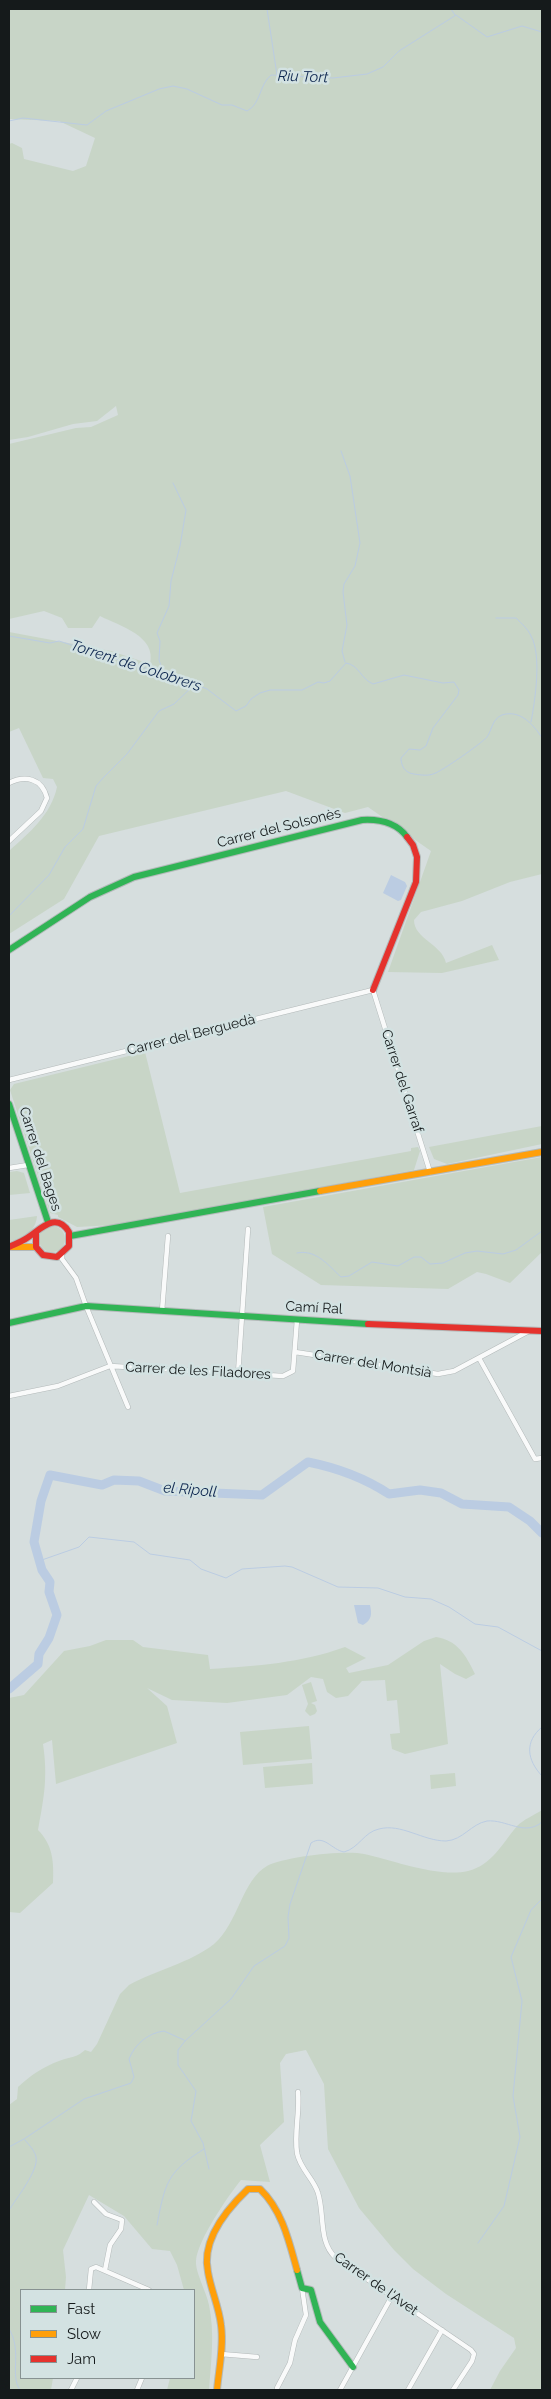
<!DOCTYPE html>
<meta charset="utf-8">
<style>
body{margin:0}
#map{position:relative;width:551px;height:2399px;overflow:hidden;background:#d6dede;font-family:Raleway,sans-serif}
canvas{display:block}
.frame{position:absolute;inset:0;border:10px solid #151a1b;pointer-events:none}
.legend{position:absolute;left:20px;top:2289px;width:175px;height:90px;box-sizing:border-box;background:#d3e2e2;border:1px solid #879292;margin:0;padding:6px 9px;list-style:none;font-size:15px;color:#151a1b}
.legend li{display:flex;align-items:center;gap:10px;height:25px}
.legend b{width:25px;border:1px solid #879292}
</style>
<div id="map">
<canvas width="551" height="2399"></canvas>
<div class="frame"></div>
<ul class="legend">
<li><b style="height:6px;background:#30b455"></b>Fast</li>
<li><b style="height:6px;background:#ff9f0a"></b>Slow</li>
<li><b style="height:6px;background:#e5322d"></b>Jam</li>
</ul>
</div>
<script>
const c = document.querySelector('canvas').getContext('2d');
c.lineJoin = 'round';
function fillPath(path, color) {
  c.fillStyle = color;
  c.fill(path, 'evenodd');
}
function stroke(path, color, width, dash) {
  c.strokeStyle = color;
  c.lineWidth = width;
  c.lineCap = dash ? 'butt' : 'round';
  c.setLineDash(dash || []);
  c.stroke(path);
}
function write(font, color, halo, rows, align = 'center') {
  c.font = font + ' Raleway,sans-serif';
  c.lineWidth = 5;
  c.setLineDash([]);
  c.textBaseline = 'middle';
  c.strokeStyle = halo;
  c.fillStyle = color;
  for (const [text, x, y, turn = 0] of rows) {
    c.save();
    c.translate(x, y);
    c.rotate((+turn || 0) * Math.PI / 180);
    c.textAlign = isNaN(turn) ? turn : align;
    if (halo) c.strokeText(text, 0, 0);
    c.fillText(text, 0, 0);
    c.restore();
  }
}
fillPath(new Path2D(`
 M9,9h533v865l-32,8 -48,19 -41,11 -7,8c0,19 28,24 32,43l46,-18 7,15 -57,13 -54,-1 43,-121 -63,-44 -23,6 -59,-22 -187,45 -35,63 -55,35v-83c20,-18 42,-36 48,-64l-4,-8 -10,-1 -24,-50 -10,4v-100l102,19 39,13c7,-28 -30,-38 -50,-48l-8,12h-24l-6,-10 -18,-7 -35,8v-175l67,-16 15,-1 27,-12 -2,-9 -19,15 -24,3 -45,13 -19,3v-296l3,-1 10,5 2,11 49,12 13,-5 9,-28 -36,-17 -50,-2z
 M145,1052l35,141 231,-42v-3l7,-1 2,4 -6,19 -269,50 -31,5 -37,2 -19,-10v-2l-8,-2 -40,-123 4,-6z
 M542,1126v18l-95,20 -13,-5 -5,-12z
 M542,1157v95l-32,31 -24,-9 -9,-2 -29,17 -127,-4 -49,-31 -9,-47z
 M17,1171l7,2 6,20 -21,2v-23z
 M37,1216c-1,15 -14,24 -28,25v-21z
 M39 1239a13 13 0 1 1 26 0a13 13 0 1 1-26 0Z
 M436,1637c21,3 30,18 39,37l-9,5 -11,-5 -15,-10 8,80 -43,10 -13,-5 -2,-15 10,-1 -3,-33 -10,1 -2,-21 -23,1 -14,15 -12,2 -9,-6 -4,-13 -12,-2 -24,18 -60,8 -55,-3 -25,-12 20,18 10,37 -121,41 -4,-44 -9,4c5,34 1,53 -5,86 15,15 16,32 15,53l-33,30 -11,-1v-128l1,-1 -1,-85 15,-3 40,-44 26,-5 16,-6h27l10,7 65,8 2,14c47,-3 91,-6 135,-22l21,11 -20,10 3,5 39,-8 36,-24z
 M311,1682l6,19 -6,2 4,2 2,6 -2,3 -5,2 -5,-5 3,-7 -6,-19z
 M309,1726l3,33 -69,6 -3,-33z
 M312,1763l1,21 -48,4 -2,-21z
 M455,1773l1,13 -25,3 -1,-14z
 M542,1810v580h-52l10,-19 16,-23 -2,-10 -68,-44 -33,-25 -19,-19 -35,-42 -31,-59 -4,-65 -18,-34 -20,4 -6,9 4,59 -24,23 10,37 -29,-2c-13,16 -44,61 -45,81 -1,11 11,32 13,44 6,29 2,57 0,85h-42l3,-12h24v-88h-10l-7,-25 -7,-14 -18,-2 -28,-33 -35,-21 -26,55 3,27 -1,13h-44v88h32l-2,12h-42v-285l8,-6 1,-12c13,-12 25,-20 41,-26 12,-5 16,-2 26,-11l6,2 6,-8 23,-50 9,-9c27,-15 61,-22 85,-41 24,-20 28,-64 53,-78 17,-9 77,-16 97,-12 28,6 75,24 104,17 24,-6 34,-27 49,-45 6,-6 17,-11 25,-16z`), '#c8d5c7');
fillPath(new Path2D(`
 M391,875l14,7 2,4 -6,14 -3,1 -15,-8z
 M354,1605h16c2,9 2,15 -7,20l-5,-2z`), '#bbcce2');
stroke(new Path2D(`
 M267,9l10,66
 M451,9l4,6
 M9,121l14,-3 64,7 19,-14 53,-22 14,-3 14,3 35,16h10l15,6c14,-7 12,-26 24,-36l62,3 34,-4 16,-7 16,-16 57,-36 31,22 35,-11 20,6
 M341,451l9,25 10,67 -5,23 -11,18 -1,8 4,33 -5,26 3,11
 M496,618h20c6,6 12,11 15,18 11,19 4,65 0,86
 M9,636l41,7 9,-2 136,43 12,5 29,22 10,-5 5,-7 9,-6 10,-3h32l16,-8 6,1 6,-2 16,-18c13,2 15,16 27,21l31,-9 39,8 11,-1 5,8 -1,5 -25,33 -7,18 -6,4 -11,-1 -8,9c0,8 4,15 13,16 6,1 14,2 19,0 8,-2 49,-31 54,-37 5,-7 5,-18 15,-22 18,-6 32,10 40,23
 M163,671l-4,-11 1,-19 -3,-8 12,-27 2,-25 9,-35 6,-36 -13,-27
 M9,916l40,-41 16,-28 18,-18 13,-43 7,-8 24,-24 32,-43 15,-7 21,-20
 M297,1253c19,-4 31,12 44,24l8,-1 23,-14 26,4 16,-9h7l9,7 13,-1 22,-10 12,-2 26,3 13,-4 26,-19
 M39,1561l40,-14 10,-10 45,5 16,12 40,6 11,9 25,9 16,-9 43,-3 7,1 46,20 40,1 27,9 26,2 18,8 26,17 23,3 44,24
 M542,1727c-18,15 -15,33 0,49
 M9,2147l15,-8 60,-40 47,-16 3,-6 -5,-18c6,-15 19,-26 35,-28l20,9
 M209,2169l-6,-26 -12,-22 5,-30 -18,-26v-15l7,-9 46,-42 23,-33 31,-20 4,-8 -1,-21 2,-13 21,-61c13,-9 21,7 33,9 15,-4 20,-20 35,-23 22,-6 44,12 67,12 17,-1 25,-17 41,-20 19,-2 38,16 55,1
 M9,2210c7,-11 30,-40 27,-53 -1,-6 -7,-12 -11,-17
 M157,2225c8,-42 10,-53 47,-76
 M478,2243l26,-37 16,-69 -7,-41 9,-95 -11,-44 20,-47 11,-11
 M9,2329c14,22 0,46 11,61`), '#bbcce2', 1);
stroke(new Path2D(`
 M9,1689l29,-25 1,-10 10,-16 8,-23 -8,-23 1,-10 -8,-12 -8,-28 7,-41 9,-26 52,10 12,-5 25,1 26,10 97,4 46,-33c30,6 55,15 81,32l31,-4 21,3 21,11 47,3 21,14 12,12`), '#bbcce2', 9);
const street = new Path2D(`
 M9,783c16,-8 33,-5 38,15l-6,13 -32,30
 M9,1080l364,-90 57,182
 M9,1168l19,-3
 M62,1255v4l14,19 10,28 42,101
 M162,1311l6,-75
 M295,1352l143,22 16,-3 75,-40
 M479,1358l56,101 7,-1
 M238,1374l10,-145
 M9,1396l49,-10 52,-20 173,10 10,-5 4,-51
 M298,2092c2,20 -4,40 -1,61 3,16 17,26 21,40 7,22 0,49 18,65l135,92 3,4 -2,7 -19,29
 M94,2202l12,12 16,6 -1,9 -11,16 -5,25
 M89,2290l2,-21 5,-2 53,23
 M221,2354l36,3
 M277,2388l13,-25 5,-23 11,-25 -4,-27
 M71,2390l6,-12
 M137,2390l5,-12
 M340,2390l52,-94
 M408,2390l34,-60`);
const fast = new Path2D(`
 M9,950l81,-53 44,-20 228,-57c17,-1 34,2 45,17
 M9,1104l39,118
 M70,1236l250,-45
 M9,1323l77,-17 282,18
 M297,2270l5,18 9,2 9,32 33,45`);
const slow = new Path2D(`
 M320,1191l222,-39
 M12,1247h24
 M217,2390c2,-22 7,-44 4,-65 -2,-18 -10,-35 -13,-53 -7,-32 18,-62 40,-83h12c22,21 29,52 37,81`);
const jam = new Path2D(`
 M373,990l43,-108 1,-25 -4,-12 -6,-8
 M9,1247c6,-3 12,-5 18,-9 14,-9 29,-27 42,-6v14l-12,11 -14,-2 -7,-8v-15
 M368,1324l174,7`);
stroke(street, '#b3b9b9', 5.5);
stroke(fast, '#b3b9b9', 8);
stroke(slow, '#b3b9b9', 8);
stroke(jam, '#b3b9b9', 8);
stroke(street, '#f9fafa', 4.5);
stroke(fast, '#30b455', 6);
stroke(slow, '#ff9f0a', 6);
stroke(jam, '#e5322d', 6);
write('14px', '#151a1b', '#d3e2e2', [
 ["Carrer del Solsonès",279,828,-14],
 ["Carrer del Berguedà",191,1035,-14],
 ["Carrer del Garraf",402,1081,72],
 ["Carrer del Bages",40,1159,72],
 ["Camí Ral",314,1308,3],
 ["Carrer del Montsià",373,1364,9],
 ["Carrer de les Filadores",198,1371,3],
 ["Carrer de l'Avet",376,2284,35]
]);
write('italic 15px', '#102951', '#d3e2e2', [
 ["Riu Tort",303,77,2],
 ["Torrent de Colobrers",136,666,18],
 ["el Ripoll",190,1490,5]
]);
</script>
